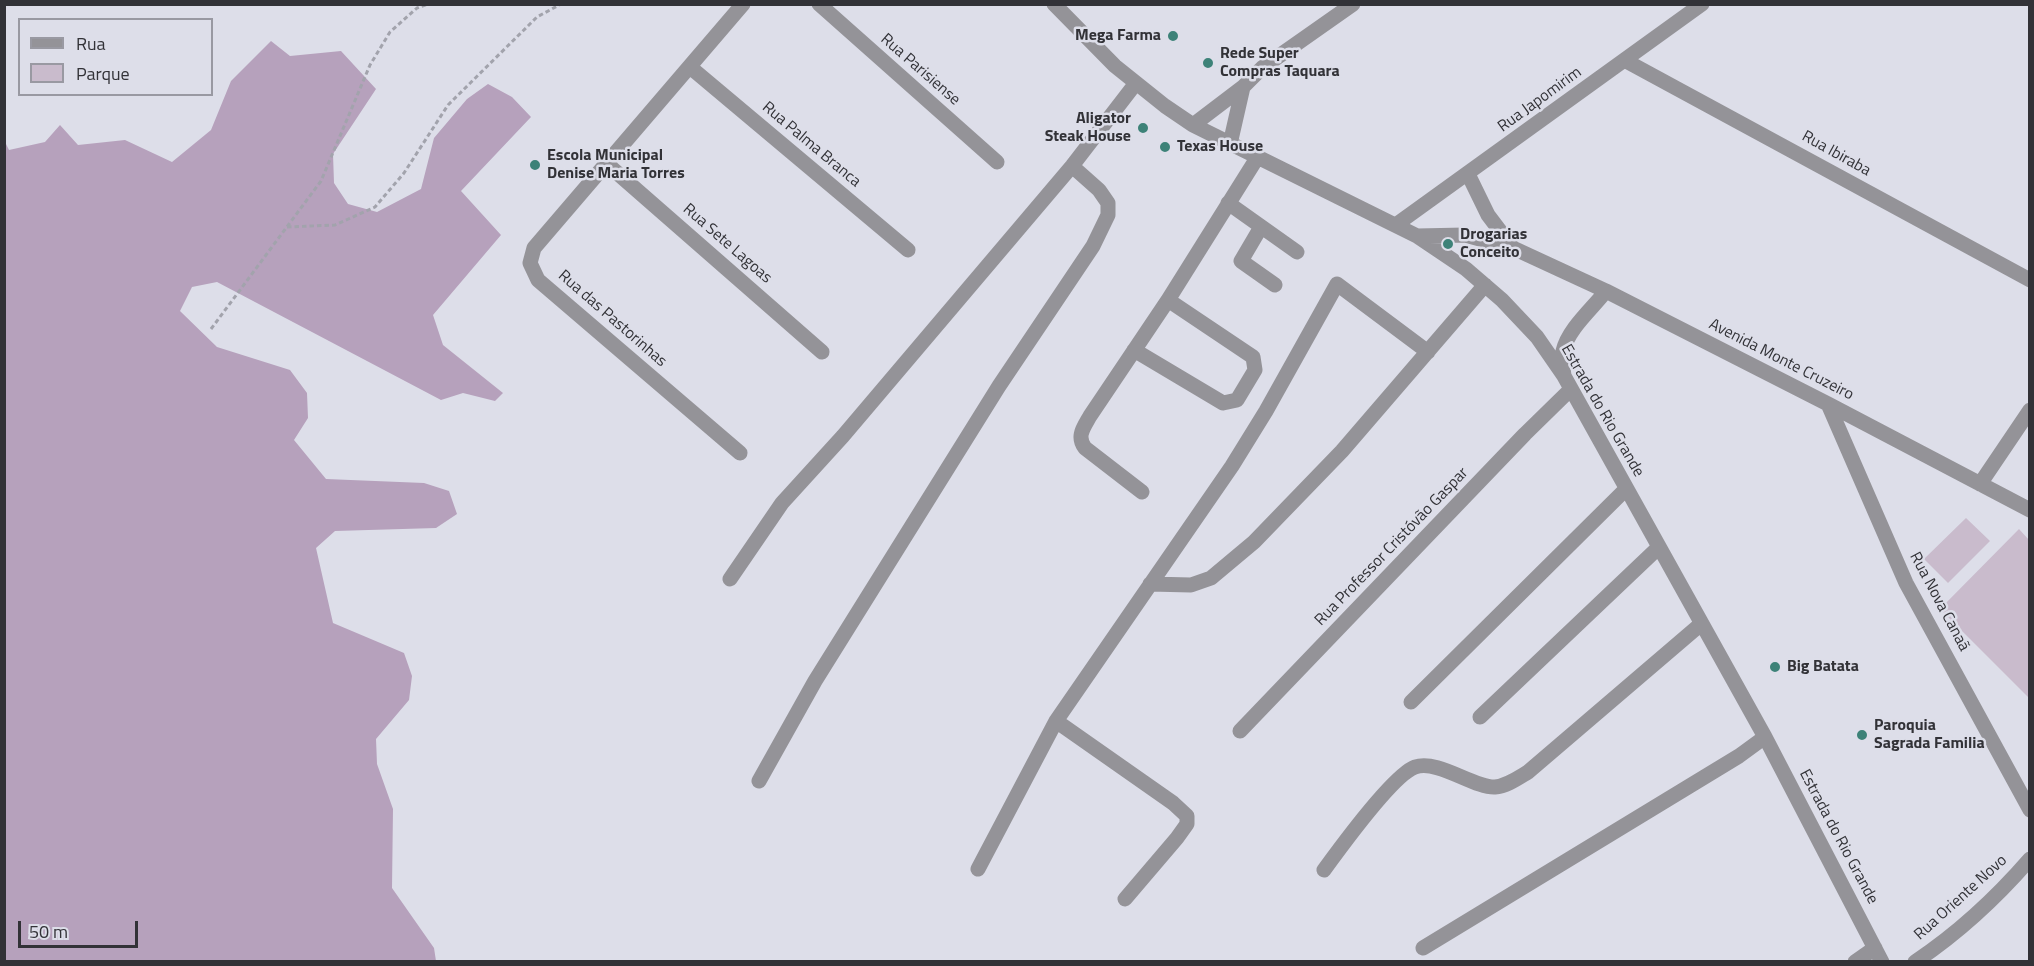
<!DOCTYPE html>
<meta charset="utf-8">
<style>
body{margin:0}
#map{position:relative;width:2034px;height:966px;overflow:hidden;background:#dddee9;font-family:"Titillium Web",sans-serif}
canvas{display:block}
.frame{position:absolute;inset:0;border:6px solid #323237;pointer-events:none}
.legend{position:absolute;left:18px;top:18px;width:195px;height:78px;box-sizing:border-box;background:#dddee9;border:2px solid #9999a2;margin:0;padding:8px 10px;list-style:none;font-size:18px;color:#323237}
.legend li{display:flex;align-items:center;gap:12px;height:30px}
.legend b{width:30px;border:2px solid #9999a2}
.scale{position:absolute;left:18px;top:921px;width:120px;height:27px;box-sizing:border-box;border:3px solid #323237;border-top:0;padding-left:8px;font-size:18px;line-height:21px;white-space:nowrap;color:#323237;-webkit-text-stroke:4px #dddee9;paint-order:stroke}
</style>
<div id="map">
<canvas width="2034" height="966"></canvas>
<div class="frame"></div>
<ul class="legend">
<li><b style="height:8px;background:#949398"></b>Rua</li>
<li><b style="height:16px;background:#c9bbcc"></b>Parque</li>
</ul>
<div class="scale">50 m</div>
</div>
<script>
const c = document.querySelector('canvas').getContext('2d');
c.lineJoin = 'round';
function fillPath(path, color) {
  c.fillStyle = color;
  c.fill(path, 'evenodd');
}
function stroke(path, color, width, dash) {
  c.strokeStyle = color;
  c.lineWidth = width;
  c.lineCap = dash ? 'butt' : 'round';
  c.setLineDash(dash || []);
  c.stroke(path);
}
function write(font, color, halo, rows, align = 'center') {
  c.font = font + ' "Titillium Web",sans-serif';
  c.lineWidth = 5;
  c.setLineDash([]);
  c.textBaseline = 'middle';
  c.strokeStyle = halo;
  c.fillStyle = color;
  for (const [text, x, y, turn = 0] of rows) {
    c.save();
    c.translate(x, y);
    c.rotate((+turn || 0) * Math.PI / 180);
    c.textAlign = isNaN(turn) ? turn : align;
    if (halo) c.strokeText(text, 0, 0);
    c.fillText(text, 0, 0);
    c.restore();
  }
}
fillPath(new Path2D(`
 M1966,518l24,23 -42,42 -24,-24z
 M2019,529l10,11v158l-89,-89z`), '#c9bbcc');
fillPath(new Path2D(`
 M271,41l19,15 51,-5 35,38 -43,65 1,29 14,21 29,8 44,-23 13,-51 33,-39 21,-15 24,13 19,20 -70,74 40,44 -68,80 10,30 60,48 -8,8 -32,-8 -22,7 -224,-118 -25,5 -12,24 37,36 73,23 17,23 1,25 -14,22 32,39 98,4 25,8 8,23 -21,14 -101,3 -19,17 17,75 71,30 8,23 -3,24 -33,39 1,25 16,45 -1,79 42,60 2,13h-431v-819l4,8 36,-8 15,-17 18,20 47,-5 47,22 39,-32 20,-49z`), '#b6a1bc');
stroke(new Path2D(`
 M287,227l48,-2 40,-18 29,-34 44,-68 89,-88 24,-13
 M211,329l110,-148 49,-116 20,-33 27,-24 11,-4`), '#a2a3ac', 3, [4.5, 3]);
stroke(new Path2D(`
 M819,4l178,158
 M1054,4l61,62 50,40 28,19 224,111 49,33 36,31 35,37 27,39 201,361 117,225
 M1626,61l404,219
 M690,67l218,183
 M1193,125l50,-38 19,-19 91,-64
 M1230,144l13,-57
 M607,164l215,188
 M1468,174l20,41 25,33
 M1228,203l69,49
 M1397,224l305,-220
 M1261,227l-20,34 34,24
 M1417,236l48,-1 48,13 93,43 222,113 202,106
 M1134,350l89,53 14,-3 18,-30 -2,-13 -85,-57
 M1564,376c-1,-9 -3,-17 -1,-25 5,-22 29,-42 43,-60
 M1828,404l78,179 124,227
 M740,453l-202,-173 -8,-17 4,-15 209,-244
 M1980,484l50,-74
 M1142,492l-57,-44c-9,-12 -1,-21 5,-32l78,-116 89,-142
 M730,579l52,-76 61,-67 229,-270 64,-83
 M1150,584l41,1 20,-7 43,-36 88,-91 143,-166
 M1411,702l215,-213
 M1480,717l179,-170
 M1056,721l117,82 14,13v8l-10,14 -52,61
 M1240,731l285,-297 46,-45
 M759,781l56,-100 184,-295 94,-140 15,-31v-12l-9,-13 -27,-24
 M978,869l78,-148 176,-255 34,-55 71,-127 91,68
 M1324,870c16,-22 69,-95 91,-103 23,-8 59,21 80,20 12,-1 23,-9 33,-15l173,-148
 M1423,948l316,-192 26,-19
 M1855,962l20,-14
 M1915,962c42,-28 82,-65 115,-103`), '#949398', 15);
for (const [x, y, r, color] of [
 [1173,36,6,"#3d8278"],
 [1208,63,6,"#3d8278"],
 [1143,128,6,"#3d8278"],
 [1165,147,6,"#3d8278"],
 [535,165,6,"#3d8278"],
 [1448,244,6,"#3d8278"],
 [1775,667,6,"#3d8278"],
 [1862,735,6,"#3d8278"]
]) {
  const dot = new Path2D();
  dot.arc(x, y, r, 0, 2 * Math.PI);
  c.fillStyle = color;
  c.fill(dot);
  stroke(dot, '#dddee9', 2);
}
write('bold 16px', '#323237', '#dddee9', [
 ["Mega Farma",1161,36,"right"],
 ["Rede Super",1220,54],
 ["Compras Taquara",1220,72],
 ["Aligator",1131,119,"right"],
 ["Steak House",1131,137,"right"],
 ["Texas House",1177,147],
 ["Escola Municipal",547,156],
 ["Denise Maria Torres",547,174],
 ["Drogarias",1460,235],
 ["Conceito",1460,253],
 ["Big Batata",1787,667],
 ["Paroquia",1874,726],
 ["Sagrada Familia",1874,744]
], 'left');
write('16px', '#323237', '#dddee9', [
 ["Rua Parisiense",920,70,41],
 ["Rua Japomirim",1540,100,-36],
 ["Rua Palma Branca",811,145,40],
 ["Rua Ibiraba",1836,154,29],
 ["Rua Sete Lagoas",727,244,41],
 ["Rua das Pastorinhas",612,319,41],
 ["Avenida Monte Cruzeiro",1781,360,27],
 ["Estrada do Rio Grande",1602,411,60],
 ["Rua Professor Cristóvão Gaspar",1392,547,-46],
 ["Rua Nova Canaã",1939,602,62],
 ["Estrada do Rio Grande",1838,837,62],
 ["Rua Oriente Novo",1961,898,-42]
]);
</script>
